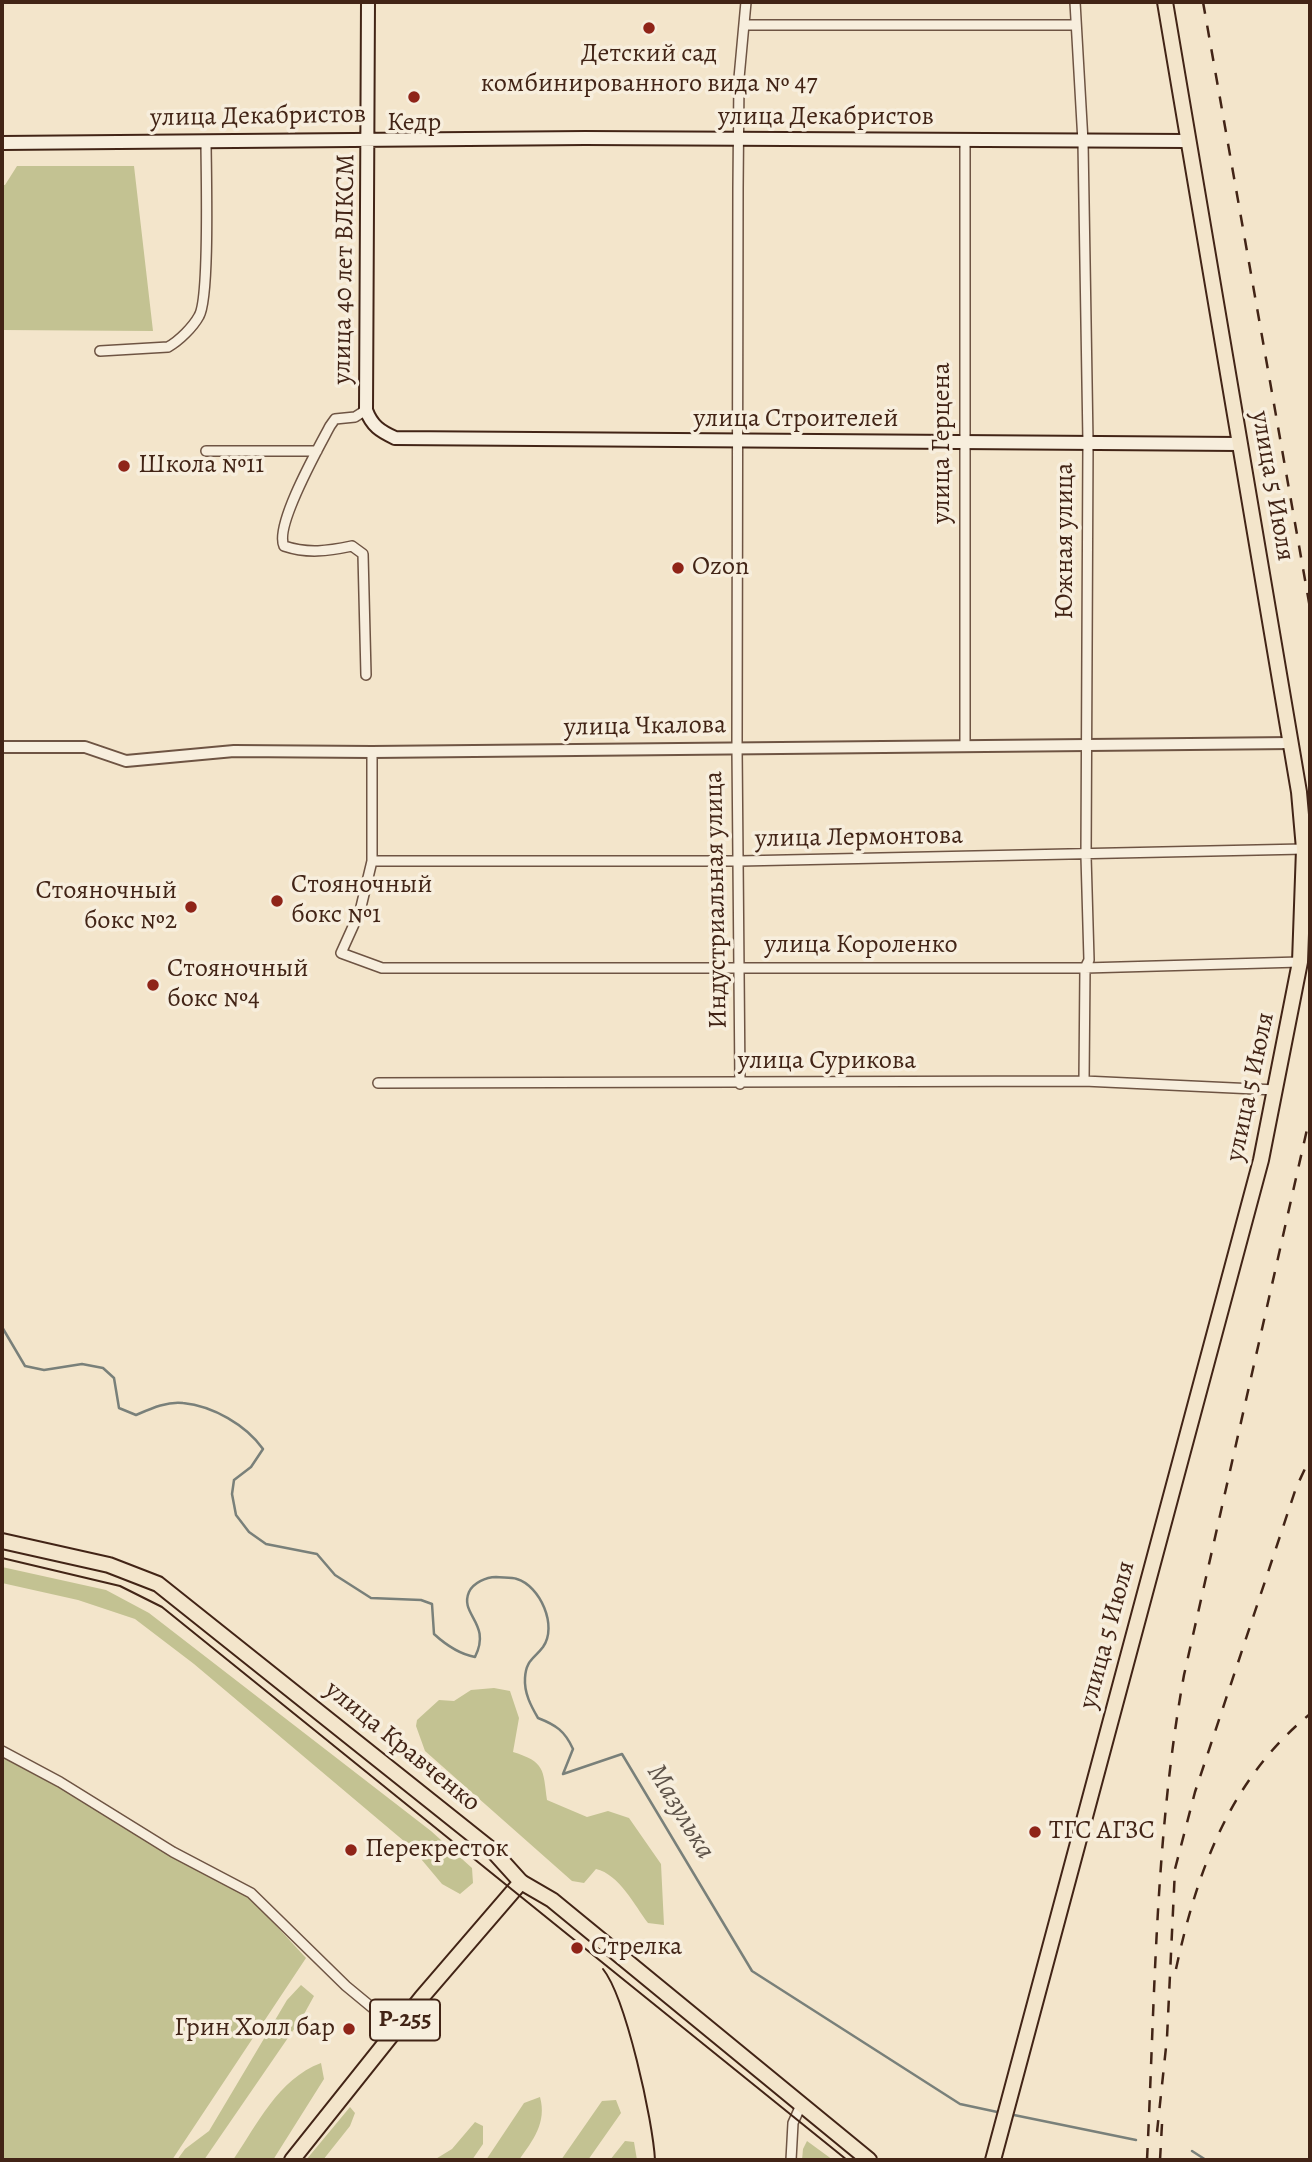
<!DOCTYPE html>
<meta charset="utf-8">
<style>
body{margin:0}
#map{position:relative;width:1312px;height:2162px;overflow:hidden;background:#f3e5cb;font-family:Alegreya,serif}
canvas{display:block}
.frame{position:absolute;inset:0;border:4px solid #422416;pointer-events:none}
</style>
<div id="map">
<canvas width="1312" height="2162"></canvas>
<div class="frame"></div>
</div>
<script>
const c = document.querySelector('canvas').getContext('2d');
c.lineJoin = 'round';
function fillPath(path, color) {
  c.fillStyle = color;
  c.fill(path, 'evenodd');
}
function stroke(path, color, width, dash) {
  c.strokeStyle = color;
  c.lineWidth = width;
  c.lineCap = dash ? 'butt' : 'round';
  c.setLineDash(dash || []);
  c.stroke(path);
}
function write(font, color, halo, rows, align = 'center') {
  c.font = font + ' Alegreya,serif';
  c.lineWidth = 7;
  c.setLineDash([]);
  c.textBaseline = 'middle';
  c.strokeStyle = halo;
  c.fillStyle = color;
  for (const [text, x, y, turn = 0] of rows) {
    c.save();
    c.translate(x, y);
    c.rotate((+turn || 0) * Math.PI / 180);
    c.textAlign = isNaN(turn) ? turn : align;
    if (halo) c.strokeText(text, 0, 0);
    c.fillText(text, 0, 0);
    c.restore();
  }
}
fillPath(new Path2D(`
 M17,166h117l19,165 -151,-1v-145h3z
 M2,1567l104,23 43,23 282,218 41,37 1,15 -13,11 -18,-10 -31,-37 -217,-183 -59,-45 -57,-19 -76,-17z
 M494,1688l16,3 9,27 -6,34c32,10 30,17 34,48l40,17 21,-6 21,7 32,46 3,61 -16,-2c-13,-17 -29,-49 -52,-54l-12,14 -12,-2 -147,-130 -9,-25 1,-6 22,-20 15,1 17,-11z
 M2,1745l76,42 167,105 61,66 -134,202h-170z
 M301,1985l13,11 -11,20 -99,144h-27l8,-11 24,-18 78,-131z
 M321,2063l3,16 -51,81h-40c24,-35 45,-81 88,-97z
 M540,2097c7,26 -7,43 -21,63h-33l38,-57z
 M616,2100l5,13 -33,47h-27l41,-59z
 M350,2107l5,6 -5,13 -27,34h-17z
 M475,2122l8,4v18l-11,16h-38l18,-11z
 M625,2141l9,1 3,18h-27z
 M807,2141l26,19h-31l1,-11z`), '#c3c292');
stroke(new Path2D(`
 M2,1327l23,39 19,4 38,-6 21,4 11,10 5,30 17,7c14,-6 31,-14 47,-12 30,3 63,22 80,46l-12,18 -17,13 -2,14 4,21 13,17 17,12 51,10 18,21 36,23 50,2 11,4 2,30c12,11 25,20 41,23 17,-34 -16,-42 -6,-65 4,-9 17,-15 27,-15 6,1 15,0 21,2 23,7 41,47 26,68 -9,12 -17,13 -18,31 -1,15 6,28 13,40 18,7 27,13 35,31l-10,25
 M563,1774l59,-20 130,217 208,133 42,9
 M1009,2114l127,26
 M1192,2151l14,9`), '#79807a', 2.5);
const minor = new Path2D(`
 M1075,2l8,140 5,300 -2,414 3,104 -4,8 -1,113
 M746,25h328
 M965,142v602
 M100,351l68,-4c11,-6 25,-20 31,-31 11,-18 7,-146 7,-175
 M366,410l-11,7 -20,2 -5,7c-11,21 -56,100 -46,120 24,8 44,5 68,0l11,8 3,121
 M206,451h111
 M372,752v109l-12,50 -19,42 41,15h703l215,-6
 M372,861h368l564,-12
 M378,1083l706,-2 192,9
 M740,1084l-3,-336 1,-560 1,-110 7,-76
 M2,1751l58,31 113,70 78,41 95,93 52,43
 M791,2160l2,-37 8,-18`);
const tertiary = new Path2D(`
 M2,747h83l41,14 108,-10 138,1 920,-9`);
const secondary = new Path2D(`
 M368,2l-2,408c6,16 14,21 29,28l844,6
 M2,143l583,-5 602,3`);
const primary = new Path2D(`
 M2,1541l107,24 49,19 335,267 28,31`);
const trunk = new Path2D(`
 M292,2160l130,-163 99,-115 31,18 317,260
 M993,2160l268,-1000 39,-198 4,-113 -5,-57 -134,-790`);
stroke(minor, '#6e5443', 12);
stroke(tertiary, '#6e5443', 14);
stroke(secondary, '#422416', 16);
stroke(primary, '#422416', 18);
stroke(trunk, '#422416', 18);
stroke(minor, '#f7eedd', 9);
stroke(tertiary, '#f7eedd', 10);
stroke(secondary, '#f7eedd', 12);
stroke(primary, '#f3e5cb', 14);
stroke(trunk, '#f3e5cb', 14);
stroke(new Path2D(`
 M2,1558l118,28 42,21 685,553
 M603,1969c23,29 50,152 52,191`), '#422416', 2);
stroke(new Path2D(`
 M1203,2l107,606
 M1176,1969c21,-98 54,-190 134,-255
 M1157,2132l10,-94 8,-169 20,-77 101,-304 14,-30
 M1147,2160c8,-161 8,-325 37,-485l126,-559
 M1160,2160l2,-36`), '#422416', 2.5, [12, 12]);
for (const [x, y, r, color] of [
 [649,28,7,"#8f2418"],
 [414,97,7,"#8f2418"],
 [124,466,7,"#8f2418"],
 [678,568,7,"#8f2418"],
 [277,901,7,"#8f2418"],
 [191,907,7,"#8f2418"],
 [153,985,7,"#8f2418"],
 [1035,1832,7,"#8f2418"],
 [351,1850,7,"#8f2418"],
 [577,1948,7,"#8f2418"],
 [349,2029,7,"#8f2418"]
]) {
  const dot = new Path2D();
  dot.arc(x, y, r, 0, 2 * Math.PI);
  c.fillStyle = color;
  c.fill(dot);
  stroke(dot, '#f7eedd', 2.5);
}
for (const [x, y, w] of [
 [405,2020,70]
]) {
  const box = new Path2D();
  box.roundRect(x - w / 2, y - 20.5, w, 41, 5);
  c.fillStyle = '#f7eedd';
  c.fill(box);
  stroke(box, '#422416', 2);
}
write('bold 24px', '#422416', null, [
 ["Р-255",405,2020]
]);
write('26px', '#422416', '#f7eedd', [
 ["Детский сад",649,55,"center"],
 ["комбинированного вида № 47",649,85,"center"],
 ["Кедр",414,124,"center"],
 ["Школа №11",138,466],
 ["Ozon",692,568],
 ["Стояночный",291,886],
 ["бокс №1",291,916],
 ["Стояночный",177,892,"right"],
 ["бокс №2",177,922,"right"],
 ["Стояночный",167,970],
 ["бокс №4",167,1000],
 ["ТГС АГЗС",1049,1832],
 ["Перекресток",365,1850],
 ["Стрелка",591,1948],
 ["Грин Холл бар",335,2029,"right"]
], 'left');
write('26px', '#422416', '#f7eedd', [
 ["улица Декабристов",258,117,-1],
 ["улица Декабристов",826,118],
 ["улица 40 лет ВЛКСМ",345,269,-89],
 ["улица Строителей",796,420],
 ["улица Герцена",943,443,-90],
 ["улица 5 Июля",1272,486,80],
 ["Южная улица",1066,541,-90],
 ["улица Чкалова",645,727,-1],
 ["улица Лермонтова",859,838,-1],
 ["Индустриальная улица",717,900,-91],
 ["улица Короленко",861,946],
 ["улица Сурикова",827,1062],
 ["улица 5 Июля",1251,1087,-78],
 ["улица 5 Июля",1108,1635,-75],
 ["улица Кравченко",402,1747,39]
]);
write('italic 28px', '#5d5248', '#f7eedd', [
 ["Мазулька",680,1812,59]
]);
</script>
